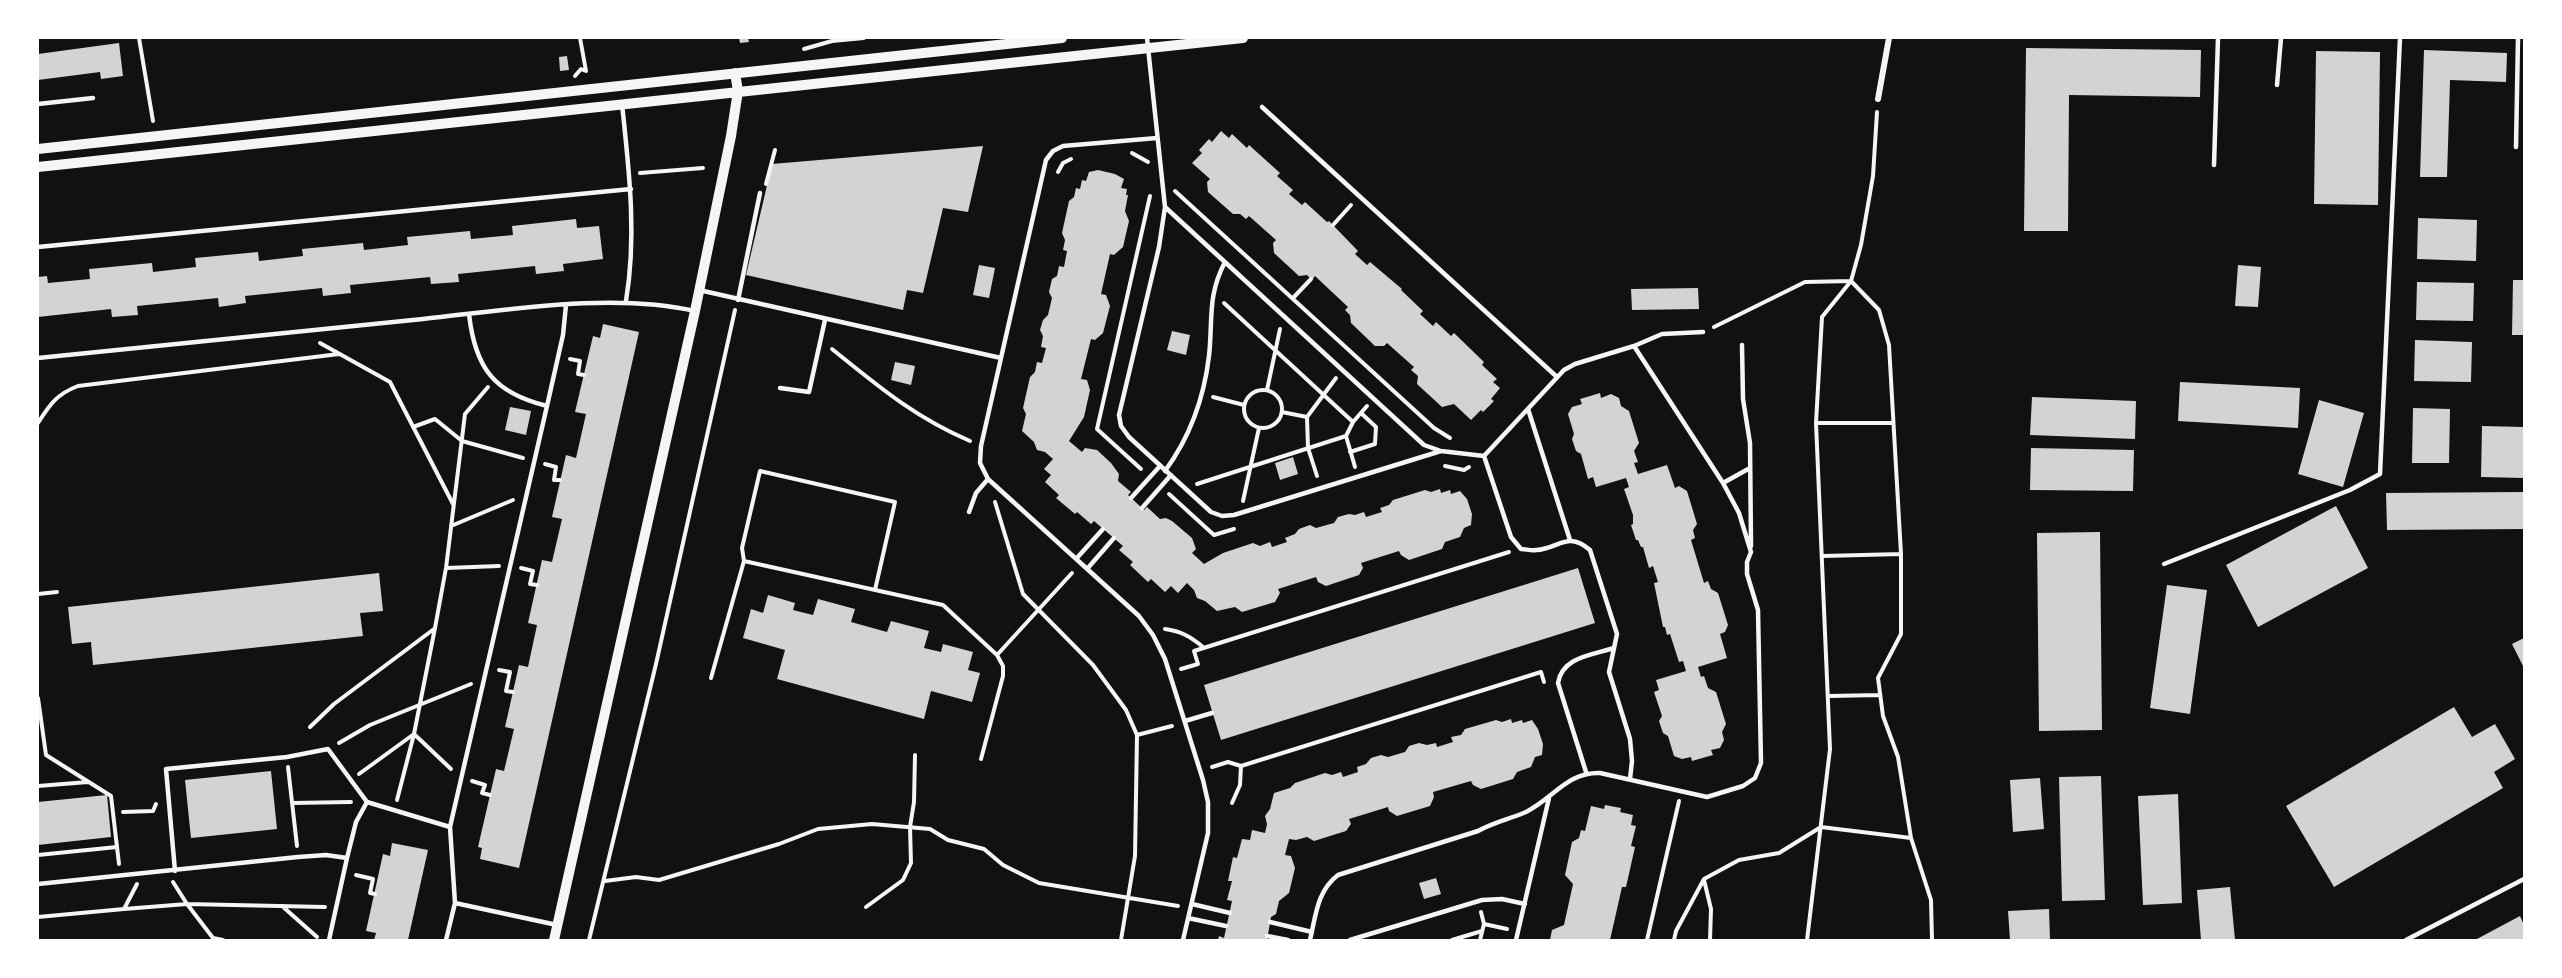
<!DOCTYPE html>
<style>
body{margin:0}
#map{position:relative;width:2562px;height:978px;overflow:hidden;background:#111;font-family:Commissioner,sans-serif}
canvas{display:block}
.frame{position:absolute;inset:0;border:39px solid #fff;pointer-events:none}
</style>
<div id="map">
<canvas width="2562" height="978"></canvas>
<div class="frame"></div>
</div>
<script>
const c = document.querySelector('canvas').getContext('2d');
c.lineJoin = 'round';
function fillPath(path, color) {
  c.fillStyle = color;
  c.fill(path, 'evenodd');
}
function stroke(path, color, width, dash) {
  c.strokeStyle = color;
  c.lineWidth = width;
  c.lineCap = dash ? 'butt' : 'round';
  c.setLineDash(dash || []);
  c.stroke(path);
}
fillPath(new Path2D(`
 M739,38h9l1,4 -9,1z
 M119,43l4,33 -22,3 -1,-7 -62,8v-26z
 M2026,48l175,2 -1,47 -131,-2 -1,136h-44z
 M2424,50l83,3 -1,29 -56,-2 -3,97h-27z
 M2316,51l64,1 -2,153 -64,-1z
 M567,56l2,14 -9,1 -1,-14z
 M1221,131l8,7 3,-4 15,14 2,-3 31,28 -3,3 16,14 -4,4 13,11 3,-3 22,20 2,-1 29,30 -3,3 12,11 3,-3 32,27 -1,1 22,21 -3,3 13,12 3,-4 15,14 3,-3 30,29 -2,3 15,14 -4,3 7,6 -9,11 3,2 -11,11 -2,-2 -10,10 -17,-16 -12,3 -25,-23 1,-8 -7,-6 3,-3 -27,-24 -3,3h-9l-24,-23 -1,-8 -5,-5 3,-3 -33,-31 -3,4 -5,-5 -8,1 -25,-23 -1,-10 3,-3 -27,-24 -3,3 -6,-5h-7l-25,-22 -1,-10 3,-3 -18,-16 10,-10 -3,-3 10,-11 3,3z
 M983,146l-15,66 -25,-4 -20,85 -16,-3 -4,20 -157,-35 26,-111z
 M1098,170l17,4 9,5 -3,9 6,1 -1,6h2l-3,16 4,10 -6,26 -9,8 -4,-1 -9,40 5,1 4,11 -7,27 -8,7 -4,-1 -10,40 6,1 3,10 -6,27 -15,24 13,11 3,-4 12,2 14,13 8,11 -1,7 13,11 -3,3 16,15 3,-3 13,12 6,-1 6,3 20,17 4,11 -4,4 12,11 19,-11 30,-10 7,3 10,-4 2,5 15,-5 -2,-4 10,-4 4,-5 11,-4 6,3 18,-5 4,-6 11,-3 6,1 9,-3 2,5 16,-5 -2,-4 9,-3 4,-5 32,-10 6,2 9,-3 1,4 9,-3 1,4 9,-3 7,8 5,15 -1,11 -7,3 -4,9 -15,5 -3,7 -33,11 -8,-5 -2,-4 -38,12 2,5 -4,7 -33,11 -8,-4 -2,-5 -38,12 2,4 -5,9 -33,10 -7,-5 -18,4 -12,-10 -8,-3 -3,-8 -7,-7 -9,10 -7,-7 -6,6 -14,-13 -3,3 -18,-17 3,-3 -14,-12 4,-4 -29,-25 -3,3 -14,-12 -2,2 -19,-16 3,-3 -14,-13 6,-7 -7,-6 9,-10 -8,-7 -8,-2 -3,-8 -12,-11 4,-17 -3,-6 7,-31 5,-5 2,-10 5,1 4,-15 -5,-1 2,-11 -3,-6 3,-10 5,-5 4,-17 -3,-6 3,-13 5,-3 2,-10 5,1 3,-16 -4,-1 2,-10 -3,-7 7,-32 5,-4 2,-9 4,1 2,-9 4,1 3,-9z
 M2418,218l59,2 -1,41 -59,-2z
 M576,219l1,9 22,-2 4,33 -40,5 1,7 -28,3 -1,-8 -77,8 1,8 -28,2 -1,-7 -80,8 1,8 -28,3 -1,-8 -77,8 1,7 -27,4 -1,-9 -81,8 1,9 -26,2 -1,-8 -73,8v-40l9,-1 1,7 42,-4 -1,-10 63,-6 1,9 43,-5 -1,-9 63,-6 1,9 44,-5 -1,-7 61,-6 1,7 44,-5 -1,-8 63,-6 1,8 42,-4 -1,-9z
 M979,265l16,3 -6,30 -16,-3z
 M2238,265l23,2 -3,40 -23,-1z
 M2513,280h11v55h-12z
 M2417,282l57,1 -1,38 -57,-1z
 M1698,288l1,21 -67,1 -1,-21z
 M603,324l36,8 -120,536 -39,-9 2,-11 -4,-1 18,-78 8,2 10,-42 -9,-2 14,-62 9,2 9,-42 -9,-2 14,-63 10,2 10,-43 -10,-2 14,-62 10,3 10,-44 -11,-2 18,-76 7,2z
 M1172,331l18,4 -4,20 -19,-5z
 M2415,340l57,2 -1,40 -57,-1z
 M895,362l20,4 -4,19 -20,-5z
 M2180,382l120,6 -2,40 -120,-7z
 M1600,393l1,5 10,-4 8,4 2,8 8,5 10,32 -5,8 4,11 -4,1 4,11 29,-9 8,23 4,-2 8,5 10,33 -4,6 2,8 -4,2 13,43 4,-2 3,8 7,4 10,32 -3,7 -5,2 7,24 -29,9 3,10 3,-1 4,12 8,4 10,32 -4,8 2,8 -4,8 -9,2 2,5 -21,6 -1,-4 -9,2 -8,-3 -6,-20 -5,-3 -4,-12 3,-5 -8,-24 5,-2 -3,-10 30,-9 -3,-10 -4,1 -9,-28 -3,1 -2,-8h-2l-9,-44 4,-1 -5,-16 -4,2 -6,-21h-2l-3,-7h-2l-5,-15 2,-1v-9l-9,-26 5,-2 -3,-9 -30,9 -3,-10 -5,2 -7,-25 -5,-3 -4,-12 2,-5 -6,-20 4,-7 10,-3 -2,-5z
 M2032,397l104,4 -1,38 -105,-4z
 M2319,400l45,13 -21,74 -45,-13z
 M510,407l21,4 -5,24 -21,-5z
 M2413,408l37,1 -1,54h-37z
 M2482,426l42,1v51l-43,-1z
 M2031,448l103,2 -1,41 -103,-1z
 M1293,457l5,17 -18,6 -5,-17z
 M2524,492v37l-137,1 -1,-37z
 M2336,506l32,62 -110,59 -32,-62z
 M2100,532l2,198 -63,1 -2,-198z
 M1578,568l17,55 -374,117 -17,-55z
 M379,573l4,38 -23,2 3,23 -270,29 -2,-23 -19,2 -4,-37z
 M2167,585l40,5 -17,124 -40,-6z
 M768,595l27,8 -2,7 20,5 5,-16 37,10 -4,13 36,10 4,-11 38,10 -5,17 17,4 2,-8 30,8 -5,18 12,3 -8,29 -41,-11 -7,28 -147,-40 8,-29 -42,-12 8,-29 12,4z
 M2524,638v30l-12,-24z
 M2454,707l18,30 23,-13 20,35 -21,13 9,16 -169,99 -48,-81z
 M1511,719l1,4 10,-3 1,3 9,-3 6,9 5,15 -1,11 -7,2 -4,10 -14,5 -4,7 -32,10 -8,-4 -2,-4 -38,11 1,5 -4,9 -33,10 -8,-5 -1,-4 -39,12 2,5 -5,7 -32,10 -7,-4 -11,3 -7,-1 -4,16 6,1 4,12 -6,25 -10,8 -3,13 -5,3 -4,23h-49l1,-4 5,2 8,-37 -5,-1 5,-19h-4l5,-24 4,1 5,-19 8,1 2,-10 13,3 2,-9 -2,-8 5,-7 4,-16 16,-5 5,-5 30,-10 7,2 9,-3 2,5 15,-5 -1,-5 9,-3 5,-6 10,-3 7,2 17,-5 4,-6 10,-3 8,2 9,-2 1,4 16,-5 -2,-5 10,-2 4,-6 31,-9 6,2z
 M271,771l6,58 -86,9 -6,-58z
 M2101,776l4,124 -43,1 -3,-124z
 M2040,778l4,51 -31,3 -3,-52z
 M2178,794l4,109 -39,2 -5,-109z
 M107,795l4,42 -73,8v-43z
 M1605,805l16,3 -1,4 13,3 -2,10 5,1 -5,20 4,1 -9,40h-4l-12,53h-60l2,-10 12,-5 9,-41 -8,-9 7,-33 7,-4 2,-8 4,1 6,-25 13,3z
 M392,843l36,7 -20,90h-34l2,-7 -10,-2 17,-77 7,2z
 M1436,878l5,16 -17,5 -5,-16z
 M2230,887l5,53h-34l-4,-50z
 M2049,909l1,31h-40l-2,-29z
 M2520,916l4,9v15h-49z`), '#d3d3d3');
stroke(new Path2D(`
 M139,38l14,83
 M804,49l28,-8 32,-3
 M575,76l6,-7 5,2 -6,-33
 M1132,153l16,9
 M1058,172l5,-9 8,-4
 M640,173l63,-5
 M766,184l9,-34
 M1175,191l259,237 16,10
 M1333,225l18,-20
 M1293,298l18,-19
 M1224,303l129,119 14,-16
 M1714,327l91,-45 46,-1 28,29 10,35 12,209v80l-23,44 5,38 15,41 13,81 20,62 1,40
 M320,343l70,39 63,122
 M832,349c46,37 82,68 138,92
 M570,359l10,2 -2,13 6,1
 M1267,390l13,-61
 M1244 409a19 19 0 1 1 38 0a19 19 0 1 1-38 0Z
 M1213,397l31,8
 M1282,412l25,5
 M38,423c12,-19 19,-29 40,-37l261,-32
 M1816,423h76
 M413,427l22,-8 27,22 61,17
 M1346,436l7,-14
 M1350,452l25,-8 1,-17 -15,-14
 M545,464l11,3 -2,13h6
 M1445,466l19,4 5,-3
 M1141,469l-44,-40 53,-233
 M1317,476l-9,-28 -1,-31 29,-39
 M1197,484l149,-48 9,31
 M1169,494l45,41 20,-6
 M1243,501l16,-73
 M995,502l28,92 70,71 33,45 11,25 -2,121 -14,84
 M451,526l62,-26
 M1823,556l78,-2
 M744,561l-2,-13 18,-77 135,31 -20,88
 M446,568l53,-2
 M521,568l12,3 -3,13 7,1
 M38,594l19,-2
 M1165,629c16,2 26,8 38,18
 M997,655l75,-82
 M1181,669l17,-5 -4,-13 315,-99
 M499,670l11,2 -4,19 7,1
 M711,678l33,-117 199,44 54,50 6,11v10l-22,83
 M1829,696l51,-1
 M38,698l8,57 65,41 8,68
 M310,727l24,-23 100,-75
 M1137,735l35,-9
 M339,743l31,-18 101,-41
 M288,767l9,79
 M1212,767l16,-5 13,4 300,-94 3,10
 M359,774l55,-40 37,35
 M472,781l13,4 -3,8 8,2
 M38,786l50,-4
 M397,800l17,-66 21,-106 11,-60 19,-154 23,-27
 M292,803l59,-1
 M1232,803l8,-18 1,-19
 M123,812l30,-1 3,-7
 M38,855l79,-8
 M356,875l17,4 -3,14 5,1
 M1704,880l7,29 -1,31
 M605,881l31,-4 23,3 120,-36 39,-15 54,-5 58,5 18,11 36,9 19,16 36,18 139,23
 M173,882l14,22 138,3
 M282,906l35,31
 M866,907l37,-27 8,-17 -1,-36 4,-25 1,-47
 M124,909l63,-5 26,34 10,2
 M38,917l86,-8 13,-25
 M1484,924l23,5
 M589,940l67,-276 79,-354
 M1452,940l30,-9
 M1480,940l4,-16 -3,-12
 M1647,940l32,-139
 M1674,940l2,-9 28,-52 35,-19 40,-7 42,-26 90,11
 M1807,940l23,-191 -14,-326 6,-106 29,-36 10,-36 12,-69 4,-64`), '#f5f5f5', 4);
stroke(new Path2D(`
 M1147,38l18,169 -6,40 -40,168 2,11 8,11 82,75 11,4 12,-1 207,-64
 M2277,85l4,-47
 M38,104l55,-6
 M622,104c7,66 15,131 4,197
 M1262,107l295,270
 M1157,138l-94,8 -10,5 -7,9 -65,286 -1,17 8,16 151,137 14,19 12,24 38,121 5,22v31l-25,107
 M2516,147l2,-109
 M2214,165l4,-127
 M1165,207l259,238 17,6 43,5 27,81 10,12c5,0 10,2 15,1 23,-1 31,-20 54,0l27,84 -8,38 21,67 2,22 -2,18
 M38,247l593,-58
 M699,290l302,68
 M738,300l22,-107
 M469,314c6,54 25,79 78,92
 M1742,345l1,54 7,44 1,103
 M1634,346l28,-12 41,-2
 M38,358c128,-13 257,-26 385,-39 85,-9 189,-27 272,-8
 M780,388l29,4 16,-72
 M1528,409l42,131
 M1165,471c25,-34 39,-73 44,-115 4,-36 -2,-60 16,-94
 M1723,483l27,-15
 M1131,498l29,-32
 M1142,508l29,-33
 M969,512l7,-19 12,-14
 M1076,559l27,-30
 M2164,564l186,-74 30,-16 20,-436
 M1087,569l27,-31
 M1185,721l27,-8
 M1586,772l-28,-89c4,-26 34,-28 56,-35
 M450,827l97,-421 16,-71 3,-30
 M175,871l-9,-102 121,-12 41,-8 39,53
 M38,884l260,-27 28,-2 21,3 9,-36 11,-20 83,25 5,76 -9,37
 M455,903l102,22
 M1192,904l38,9
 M1188,918l38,8
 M1270,922l42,10
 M1267,936l21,4
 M329,940l18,-82
 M1310,940c6,-25 7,-49 28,-65l140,-44c16,-9 32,-12 48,-19 28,-14 41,-40 74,-39l107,24 36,-11 12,-8 6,-15 -3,-153 -11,-36v-12l4,-10 -12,-39 -16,-30 -89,-137 -59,18 -11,6 -80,86
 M1350,940l132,-40 20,-1 23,5
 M1516,940l33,-142
 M2406,940l118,-61`), '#f5f5f5', 4.5);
stroke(new Path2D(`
 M1878,99l11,-61`), '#f5f5f5', 6);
stroke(new Path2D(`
 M38,149l1024,-111
 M38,167l1205,-129
 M554,940l141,-629 36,-175 7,-45 -3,-18`), '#f5f5f5', 10);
</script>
